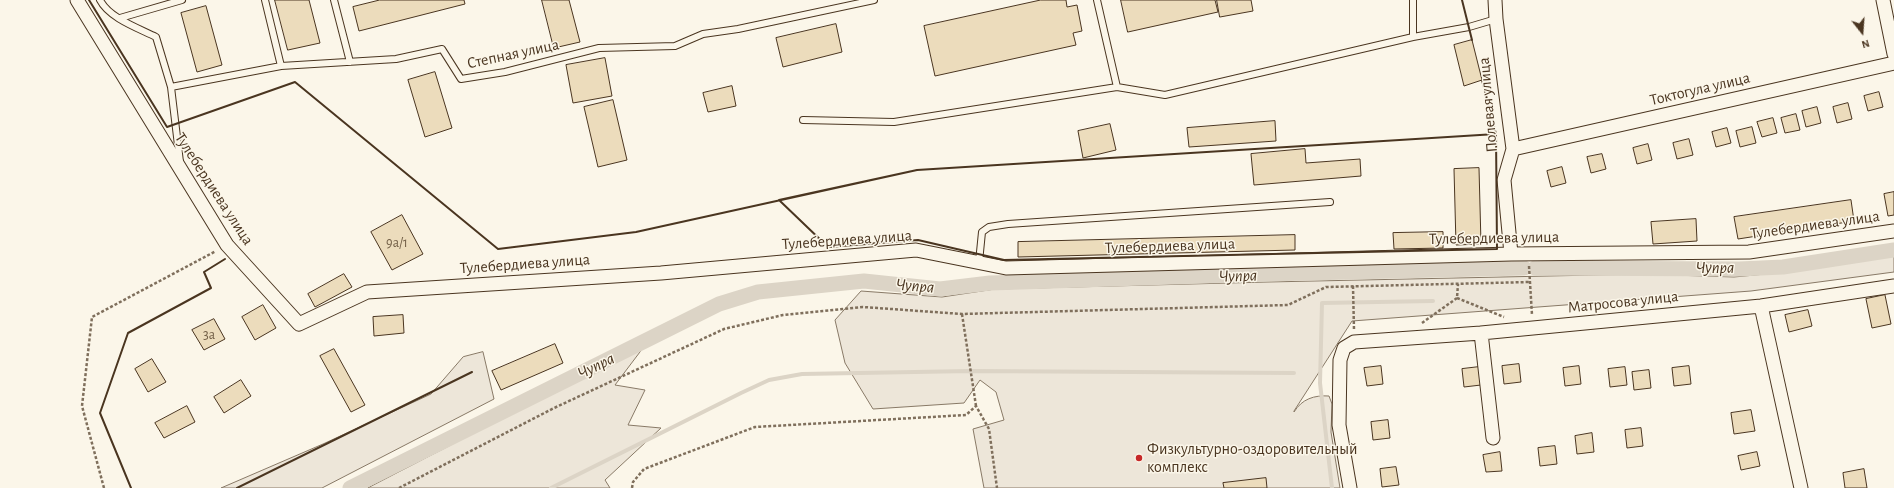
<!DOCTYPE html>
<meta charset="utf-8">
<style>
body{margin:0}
#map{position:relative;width:1894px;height:488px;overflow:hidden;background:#fbf6e9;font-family:"Alegreya Sans",sans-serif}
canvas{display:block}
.north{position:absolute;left:1842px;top:12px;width:40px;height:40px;-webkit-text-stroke:3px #fbf6e9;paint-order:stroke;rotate:163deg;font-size:11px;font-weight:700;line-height:16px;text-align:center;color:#4a3520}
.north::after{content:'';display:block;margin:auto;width:14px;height:18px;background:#4a3520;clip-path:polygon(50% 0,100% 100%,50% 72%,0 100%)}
</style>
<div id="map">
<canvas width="1894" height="488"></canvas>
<div class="north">N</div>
</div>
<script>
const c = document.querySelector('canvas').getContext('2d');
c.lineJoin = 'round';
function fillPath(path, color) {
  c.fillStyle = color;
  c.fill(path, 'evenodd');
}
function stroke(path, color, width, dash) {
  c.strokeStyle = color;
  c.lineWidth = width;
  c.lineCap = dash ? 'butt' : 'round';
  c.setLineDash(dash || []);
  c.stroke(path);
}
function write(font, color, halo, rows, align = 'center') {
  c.font = font + ' "Alegreya Sans",sans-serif';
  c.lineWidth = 3;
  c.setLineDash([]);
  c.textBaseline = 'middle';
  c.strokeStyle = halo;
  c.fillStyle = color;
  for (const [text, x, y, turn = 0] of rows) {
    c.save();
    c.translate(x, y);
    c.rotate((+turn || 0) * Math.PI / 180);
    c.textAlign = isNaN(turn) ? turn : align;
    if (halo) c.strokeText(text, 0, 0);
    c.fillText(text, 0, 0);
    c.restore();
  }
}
const green = new Path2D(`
 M1894,256v16l-143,19 -399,30 -58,90v1c8,-13 20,-17 35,-16l3,8 -1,28 9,56h-356l-11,-59 31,-9 -8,-28 -16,-12 -16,23 -91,6 -28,-46 -10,-43 26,-29 81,6 53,-8 273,-7 374,-8 92,3 52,-5z
 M646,344l-31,41 30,5 -17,35 33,3 -56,52 5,8h-242z
 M483,352l11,47 -172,89h-101l102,-44 108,-50 32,-37z`);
fillPath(green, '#ede6d9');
stroke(green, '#887966', 1);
stroke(new Path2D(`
 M551,488l190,-95 28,-13 33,-6 169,-3 323,2
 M1332,488l-12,-105 2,-80 111,-2`), '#dcd4c6', 4);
stroke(new Path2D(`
 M1535,268l204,1 44,-2 111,-17
 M350,488l369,-184 39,-12 106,-11 76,8 50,-6 275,-9 259,-6`), '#dcd4c6', 15);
const building = new Path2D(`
 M275,0h34l11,43 -32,7z
 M380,0h84l1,4 -106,27 -6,-24z
 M542,0h27l11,42 -26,6z
 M1041,0h25l1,7 10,-2 5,26 -9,2 3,12 -141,31 -11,-50z
 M1121,0h94l3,12 -90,20z
 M1217,0h34l2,11 -33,6z
 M206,6l16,59 -25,7 -16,-59z
 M836,24l6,28 -59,15 -7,-29z
 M1472,40l10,40 -18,6 -10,-41z
 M605,58l7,38 -39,7 -7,-38z
 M435,72l17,56 -27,9 -17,-57z
 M732,86l4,20 -28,6 -5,-19z
 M1879,92l4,15 -15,4 -4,-15z
 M613,100l14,60 -29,7 -14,-60z
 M1848,103l4,16 -15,4 -4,-16z
 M1817,107l4,16 -15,4 -4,-16z
 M1796,114l4,16 -15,3 -4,-15z
 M1773,118l4,15 -15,4 -5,-15z
 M1275,121l1,20 -87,6 -2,-19z
 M1110,124l6,26 -33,8 -5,-27z
 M1752,127l4,16 -16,4 -4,-16z
 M1727,128l4,15 -15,4 -4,-15z
 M1689,139l4,16 -16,4 -4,-16z
 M1648,144l4,16 -15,4 -4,-16z
 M1305,149l1,14 54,-4 1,17 -107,9 -3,-31z
 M1602,154l4,15 -15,4 -4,-16z
 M1562,167l4,16 -15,4 -4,-16z
 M1479,168l2,76 -25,1 -2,-76z
 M1894,192v23l-6,1 -4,-22z
 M1851,200l3,21 -116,18 -4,-22z
 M402,215l21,39 -31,16 -21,-38z
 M1696,219l1,22 -44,3 -2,-22z
 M1443,232v16l-49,1 -1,-16z
 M1295,235v15l-277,7v-15z
 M344,274l8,13 -37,20 -7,-13z
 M1885,295l6,29 -19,4 -6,-29z
 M263,305l13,23 -21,12 -13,-23z
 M1808,310l4,16 -23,6 -4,-17z
 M403,315l1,18 -30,3 -1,-19z
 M214,319l11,20 -21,11 -12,-20z
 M555,344l8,19 -62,27 -9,-19z
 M334,349l31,56 -14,7 -31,-56z
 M152,359l14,23 -18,10 -13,-23z
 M1519,364l2,18 -17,2 -2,-18z
 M1381,366l2,18 -16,2 -3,-18z
 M1579,366l2,18 -16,2 -2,-18z
 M1689,366l2,18 -17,2 -2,-18z
 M1479,367l2,18 -17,2 -2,-18z
 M1625,367l2,18 -17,2 -2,-18z
 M1649,370l2,18 -17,2 -2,-18z
 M241,380l10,16 -27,17 -10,-16z
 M187,406l8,16 -31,16 -9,-15z
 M1751,410l4,21 -21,3 -3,-21z
 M1388,420l2,18 -17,2 -2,-18z
 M1641,428l2,18 -16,2 -2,-18z
 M1592,433l2,19 -17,2 -2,-18z
 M1555,446l2,18 -17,2 -2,-18z
 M1500,452l2,19 -16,1 -3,-17z
 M1757,452l3,14 -19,4 -3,-14z
 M1396,467l3,18 -17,2 -2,-18z
 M1864,469l3,19h-22l-2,-15z
 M1266,478l1,10h-43l-1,-5z`);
fillPath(building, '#ecdcbc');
stroke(building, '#4a3520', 1);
const service = new Path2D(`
 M100,0c9,18 38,28 56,37l15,50 9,75
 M265,0l16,66
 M334,0l16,62
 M1097,0l20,87 48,8 248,-58 56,-10 27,-8
 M1413,0v37
 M120,18l62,-18
 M171,87l110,-21 115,-7 46,-10 19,30 44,-7 94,-24 76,-2 28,-12 35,-5 136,-29
 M803,120l91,2 223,-35
 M979,262l3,-30 7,-5 19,-3 322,-22`);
const minor = new Path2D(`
 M77,0l150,245 72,79 68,-32 294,-19 255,-23 90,18 505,-14 238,-2 145,-21
 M1495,0l1,19 17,130 -9,31 7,74
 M1883,0l11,54
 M1513,149l381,-86
 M1761,306l40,182
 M1481,333l12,105
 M1350,488l-11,-63 1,-65 4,-12 10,-6 127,-9 280,-27 133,-20`);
stroke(service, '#4a3520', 8);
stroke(minor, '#4a3520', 15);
stroke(new Path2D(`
 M1529,266l3,49
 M1353,286l1,44
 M1457,298l47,19
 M962,314l14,92
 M1422,323l35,-25 1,-14
 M104,488l-22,-82 10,-89 124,-66
 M399,488l155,-80 170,-79 59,-14 80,-8 99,7 326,-9 38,-18 204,-5
 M632,488l1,-6 11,-13 111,-42 211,-12 10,-9 13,23 8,59`), '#7f6f5c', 2.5, [3, 2]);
stroke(service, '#fbf6e9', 6);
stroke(minor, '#fbf6e9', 13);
stroke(new Path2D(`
 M89,0l78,127 128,-45 203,167 138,-17 281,-62 579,-36 -14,-54
 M1462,0l10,40
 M1496,134l1,115 -493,11 -86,-20 -90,7 -49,-47 138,-30z
 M131,488l-31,-75 28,-80 83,-45 -7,-16 21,-13
 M237,488l235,-116`), '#4a3520', 2);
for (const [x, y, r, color] of [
 [1139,458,4,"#c62828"]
]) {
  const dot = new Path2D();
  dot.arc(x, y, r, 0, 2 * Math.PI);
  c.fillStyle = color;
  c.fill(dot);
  stroke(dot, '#fbf6e9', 1.5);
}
write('14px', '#725f47', null, [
 ["9а/1",397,243],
 ["3а",209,335]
]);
write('16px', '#4a3520', '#fbf6e9', [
 ["Степная улица",513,54,-12],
 ["Токтогула улица",1700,89,-13],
 ["Полевая улица",1488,105,-95],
 ["Тулебердиева улица",214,189,57],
 ["Тулебердиева улица",1815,225,-8],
 ["Тулебердиева улица",1494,238,-1],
 ["Тулебердиева улица",847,240,-4],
 ["Тулебердиева улица",1170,246,-2],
 ["Тулебердиева улица",525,264,-4],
 ["Матросова улица",1623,302,-6]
]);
write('16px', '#4a3520', '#fbf6e9', [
 ["Физкультурно-оздоровительный",1147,449],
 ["комплекс",1147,467]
], 'left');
write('italic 17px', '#4a3520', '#fbf6e9', [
 ["Чупра",1715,268],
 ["Чупра",1238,276,-2],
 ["Чупра",915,286,5],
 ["Чупра",596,366,-26]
]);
</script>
